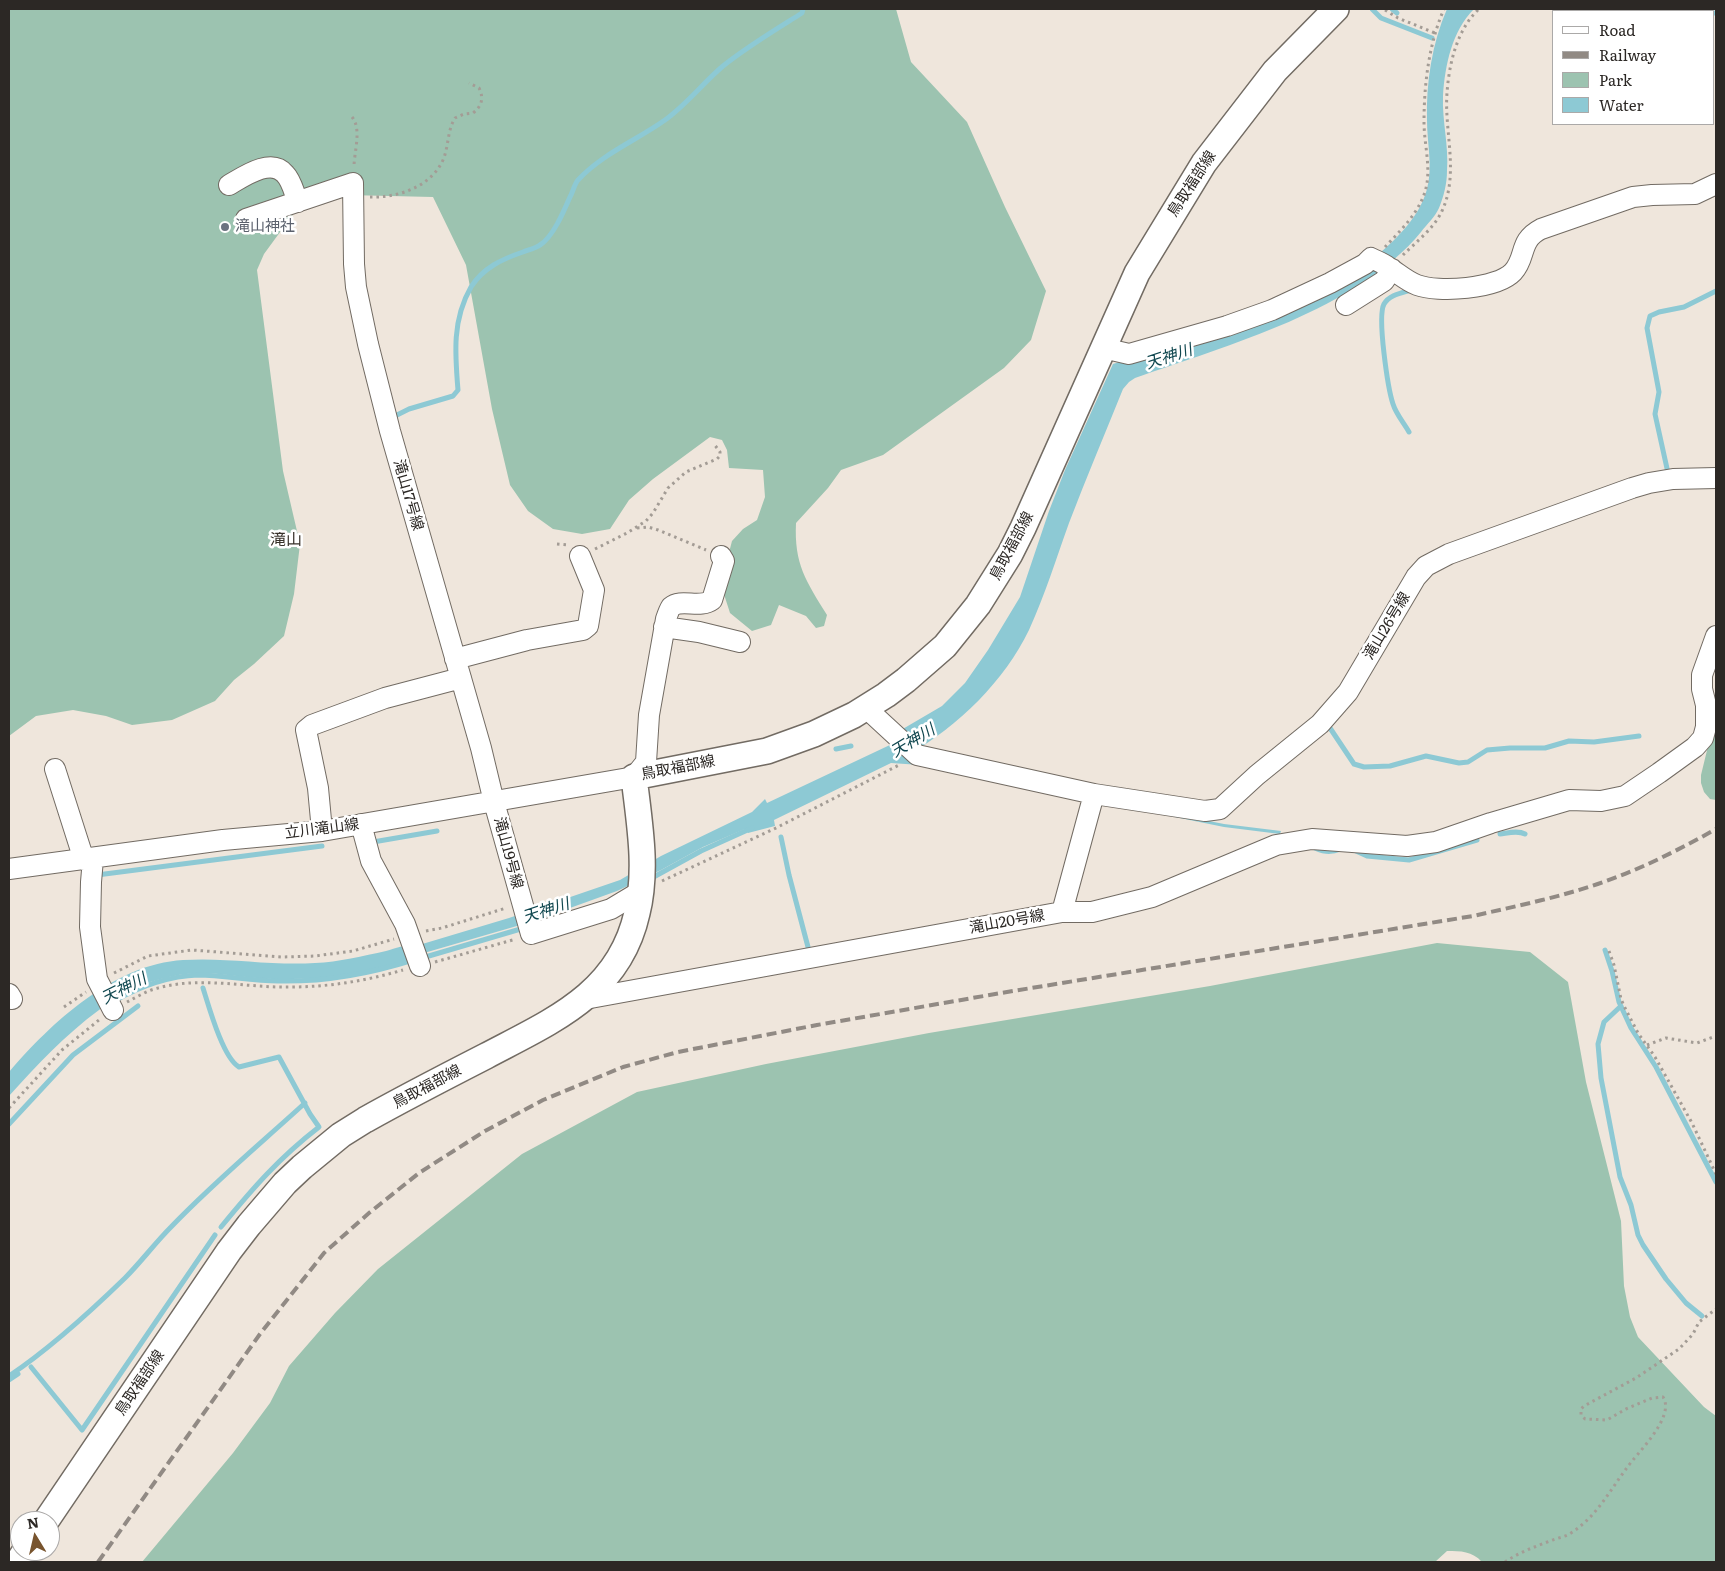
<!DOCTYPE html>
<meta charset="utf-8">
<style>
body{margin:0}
#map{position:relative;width:1725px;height:1571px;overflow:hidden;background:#efe6dc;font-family:Literata,serif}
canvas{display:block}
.frame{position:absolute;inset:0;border:10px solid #2c2825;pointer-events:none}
.legend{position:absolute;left:1552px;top:10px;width:162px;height:115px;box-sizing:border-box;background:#fff;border:1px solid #aba9a8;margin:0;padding:6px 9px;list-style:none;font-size:15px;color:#2c2825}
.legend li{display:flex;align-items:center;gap:10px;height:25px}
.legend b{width:25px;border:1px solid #aba9a8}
.north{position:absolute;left:10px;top:1511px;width:50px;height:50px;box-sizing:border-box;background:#fff;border:1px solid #aba9a8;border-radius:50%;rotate:351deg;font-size:14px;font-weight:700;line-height:20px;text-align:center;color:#2c2825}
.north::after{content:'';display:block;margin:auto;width:18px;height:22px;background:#78542e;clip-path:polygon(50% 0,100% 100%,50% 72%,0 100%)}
</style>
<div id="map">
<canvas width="1725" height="1571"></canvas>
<div class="frame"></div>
<ul class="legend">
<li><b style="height:6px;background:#fff"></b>Road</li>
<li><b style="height:6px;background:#918a84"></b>Railway</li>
<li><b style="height:14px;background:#9cc3b0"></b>Park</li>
<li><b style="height:14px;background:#8dc9d4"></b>Water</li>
</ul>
<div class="north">N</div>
</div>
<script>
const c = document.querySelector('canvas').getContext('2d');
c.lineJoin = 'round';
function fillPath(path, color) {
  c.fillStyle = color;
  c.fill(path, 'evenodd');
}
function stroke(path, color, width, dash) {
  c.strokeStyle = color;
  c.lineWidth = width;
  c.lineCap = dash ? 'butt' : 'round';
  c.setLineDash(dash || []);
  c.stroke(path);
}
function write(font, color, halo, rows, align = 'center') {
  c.font = font + ' Literata,"Noto Sans JP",serif';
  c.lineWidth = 5;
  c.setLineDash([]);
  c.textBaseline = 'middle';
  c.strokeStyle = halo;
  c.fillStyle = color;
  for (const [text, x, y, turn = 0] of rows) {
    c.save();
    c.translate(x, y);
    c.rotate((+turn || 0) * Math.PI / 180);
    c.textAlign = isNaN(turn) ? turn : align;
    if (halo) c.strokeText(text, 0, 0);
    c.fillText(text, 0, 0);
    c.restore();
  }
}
fillPath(new Path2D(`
 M9,9h887l15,53 56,60 38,85 41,84 -15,49 -27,28 -121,87 -42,15 -13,18 -32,35c-2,41 10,58 31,92l-3,11 -8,2 -10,-12 -27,-11 -8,20 -19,6 -22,-18 -8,-25 3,-20 7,-27 11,-12 14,-9 8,-23 -2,-27 -34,-2 -2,-18 -5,-10 -12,-3 -57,42 -24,21 -19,29 -28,5 -29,-5 -25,-18 -18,-26 -18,-76 -26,-144 -33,-68 -86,-2 -53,18 -30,41 -7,16 26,201 17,73 -6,50 -10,42 -30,28 -20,16 -19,21 -43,19 -40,5 -26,-9 -33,-6 -37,6 -27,20z
 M1715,703h1v97l-6,-1 -6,-7 -3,-9v-8l10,-41z
 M1437,943l93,9 38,30 18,100 35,139 3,65 6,31 8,20 66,70 12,9v146h-234c-10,-11 -21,-11 -35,-11l-12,11h-1293l91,-109 37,-50 19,-37 46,-53 43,-44 144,-115 115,-62 129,-28 163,-31 281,-47z`), '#9cc3b0');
fillPath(new Path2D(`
 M1447,9h27c-22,22 -29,56 -31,87 -1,25 6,50 4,75 0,12 -3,25 -8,37 -4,9 -12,16 -18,24 -64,78 -193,113 -286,146l-6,4 -6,7c-18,45 -37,89 -54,134 -13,36 -24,72 -40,107 -24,50 -71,97 -120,124l229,53 86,17 57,7 -1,3 -56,-7 -304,-62 -29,-2 -117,57 1,6 -27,7 -3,-4 -42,18 -42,23 -44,21 -83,30 -110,32c-46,22 -101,27 -152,26 -25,-1 -50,-6 -75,-6 -22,1 -47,8 -66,16 -12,5 -22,14 -32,21 -34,25 -62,55 -90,86v-24c42,-49 105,-108 174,-112 44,-3 88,6 132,3 24,-1 48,-7 71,-12 11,-3 21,-7 33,-6l90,-27 111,-38 41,-24 91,-44 13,-13 2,4 125,-59 9,-14 41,-24 23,-23 23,-33 32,-53 29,-86 16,-41 48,-106 35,-11 230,-98c20,-18 42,-39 49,-66 6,-22 0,-46 0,-69 -1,-37 5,-77 20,-111z`), '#8dc9d4');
stroke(new Path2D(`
 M1372,9l9,9 51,20
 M1392,9l5,4
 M1698,11v-2
 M1714,13h2
 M394,420l-1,-3 16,-8 44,-13 5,-6c-3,-36 -6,-70 13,-103 12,-19 31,-28 52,-35 5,-2 13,-4 17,-7 13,-8 24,-34 30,-48 3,-5 4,-12 8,-17 24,-26 59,-40 87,-60 22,-16 38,-37 58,-54 25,-20 52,-36 79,-53l1,-4
 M1409,432c-5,-9 -13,-18 -16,-28 -5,-15 -16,-87 -9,-100 5,-9 17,-11 27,-14
 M1668,473l-13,-59 4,-22 -12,-64 3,-12 9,-4 25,-5 32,-16
 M1330,728l24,36 10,3 26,-1 36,-10 33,7 9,-1 19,-12 23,-2h35l24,-7 25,1 45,-6
 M836,749l15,-3
 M1500,834c8,-1 18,-4 25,0
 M781,837l8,38 19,72
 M373,842l64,-11
 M1311,846c11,6 19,7 30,3
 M1356,851l11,5 42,4 68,-20
 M97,875l225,-29
 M650,879l51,-28 51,-23
 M1605,950l7,21 7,31 12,26 25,39 60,115
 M422,958l102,-30
 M203,988c6,19 20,70 36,79l40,-10 31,57 9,13c-40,31 -66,61 -98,100
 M114,1001c25,-14 54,-25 84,-26 26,0 53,6 80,6 46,1 91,-7 135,-21
 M1621,1006l-17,16 -6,22 3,34 19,99 11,28 7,30 5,10 23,34 20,24 16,13
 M9,1124l64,-69 65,-49
 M31,1367l51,63 133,-195
 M9,1376c39,-26 82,-65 116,-98 16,-16 30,-35 46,-51 42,-44 89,-83 134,-124
 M9,1380l9,-6`), '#8dc9d4', 5);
const minor = new Path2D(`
 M229,185c14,-8 42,-28 56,-11 7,7 9,19 13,28
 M246,219l107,-36 1,81 2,23 12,57 22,87 91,317 13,54 37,132 80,-25 30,-18
 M1346,305l38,-24 8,-12
 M1103,348l26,6 98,-28 45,-16 58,-27 35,-19 6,-6c6,3 12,5 17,9 10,6 18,14 29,18 21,8 80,4 96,-13 14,-15 5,-31 28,-43l92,-32 19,-2 43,-1 21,-10
 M664,627l35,5 41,10
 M455,659l72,-19 56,-10 5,-4 6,-36 -14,-34
 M55,769l29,91
 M1094,794l111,17 15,-2 37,-34 63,-51 28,-32 68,-115 10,-11 23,-12 183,-66 17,-5 24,-4 43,-1
 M361,824l10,37 34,63 15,42
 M322,831l-4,-43 -12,-58 6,-5 73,-27 76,-20
 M93,859l-2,23 -1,45 7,52 16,31
 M9,869l214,-29 99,-9 312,-54 12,-15 3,-47 17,-96c1,-3 3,-9 5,-12 10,-9 29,2 41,-7l12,-39 -3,-5
 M1062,912h30l60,-15 124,-52 36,-6 95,7 29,-4 55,-19 78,-23 32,1 24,-5 34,-23 36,-26 8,-9 3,-11v-22l-4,-16v-14l14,-39
 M9,994l3,5
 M585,999l477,-87 32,-118 -177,-39 -51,-47`);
const major = new Path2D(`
 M46,1521l183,-270 20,-26 36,-42 17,-16 39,-32 24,-15c39,-22 80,-43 121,-64 66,-35 133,-62 151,-143 11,-44 2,-92 -3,-136l133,-26 47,-17 40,-19 32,-20 20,-15 39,-34 33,-41 32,-51 13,-26 114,-255 67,-110 71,-92 61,-62
 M18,1562l7,-11`);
stroke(minor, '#726b63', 22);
stroke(major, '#726b63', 28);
stroke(new Path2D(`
 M1385,10l13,8 37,15
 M352,117c10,12 2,35 2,50
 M370,197c27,1 61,-10 73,-37 6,-14 4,-29 12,-42l9,-4 9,-1c9,-7 11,-15 6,-25l-10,-5
 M1385,247c17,-18 38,-38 42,-64 3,-20 -3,-41 -3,-61 0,-38 5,-79 20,-113
 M1403,255c12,-12 30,-26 38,-42 19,-38 3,-81 6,-120 2,-29 10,-64 32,-84
 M637,528l11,-1 10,3 48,20
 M557,544l11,1
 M595,549l32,-16 19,-12 7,-8 15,-25 18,-16 31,-13 3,-3v-4l-6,-8
 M662,881l112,-52 127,-65
 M426,931l16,-3 64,-20
 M1609,951l5,14 7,34 4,9 13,25 17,24 37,66 24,51
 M435,962l81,-23
 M114,973l34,-17 44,-6 90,7 33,-1 38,-5 41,-12
 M127,1002c10,-5 21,-12 31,-14 44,-12 88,0 132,-1 39,0 75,-6 113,-17
 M64,1007l22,-15
 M1647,1045l19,-7 31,5 19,-7
 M9,1108l53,-58 37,-30
 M1505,1562c13,-9 29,-15 45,-21 7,-3 15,-4 21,-8 25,-16 38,-41 55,-64 10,-15 50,-52 37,-72l-11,1 -26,11 -19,11 -22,-1 -4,-4v-6l3,-3 52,-28 43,-29 14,-15 6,-12 17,-13`), '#a39c95', 3, [2.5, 4]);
stroke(minor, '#fff', 20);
stroke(major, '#fff', 25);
stroke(new Path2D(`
 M98,1562l162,-228 64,-81 45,-40 50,-40 66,-42 58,-31 80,-33 55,-15 139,-27 190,-33 466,-76c48,-11 98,-21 144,-39 34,-13 67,-30 99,-48`), '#918a84', 4, [10, 5]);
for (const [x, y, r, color] of [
 [225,227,5,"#6b7280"]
]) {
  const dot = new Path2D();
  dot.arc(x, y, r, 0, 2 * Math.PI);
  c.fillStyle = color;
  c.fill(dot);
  stroke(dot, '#fff', 2);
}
write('15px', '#2c2825', '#fff', [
 ["鳥取福部線",1192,184,-57],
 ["滝山17号線",408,495,74],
 ["鳥取福部線",1012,546,-62],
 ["滝山26号線",1387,626,-59],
 ["鳥取福部線",678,768,-11],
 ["立川滝山線",322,829,-7],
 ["滝山19号線",508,853,75],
 ["滝山20号線",1007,922,-10],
 ["鳥取福部線",427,1087,-28],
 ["鳥取福部線",140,1383,-56]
]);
write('15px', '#5b616d', '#fff', [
 ["滝山神社",235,227]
], 'left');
write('italic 16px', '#10474f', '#fff', [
 ["天神川",1169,357,-18],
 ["天神川",913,741,-31],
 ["天神川",546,911,-18],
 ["天神川",124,989,-27]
]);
write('16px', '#39322b', '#fff', [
 ["滝山",286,540]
]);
</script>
